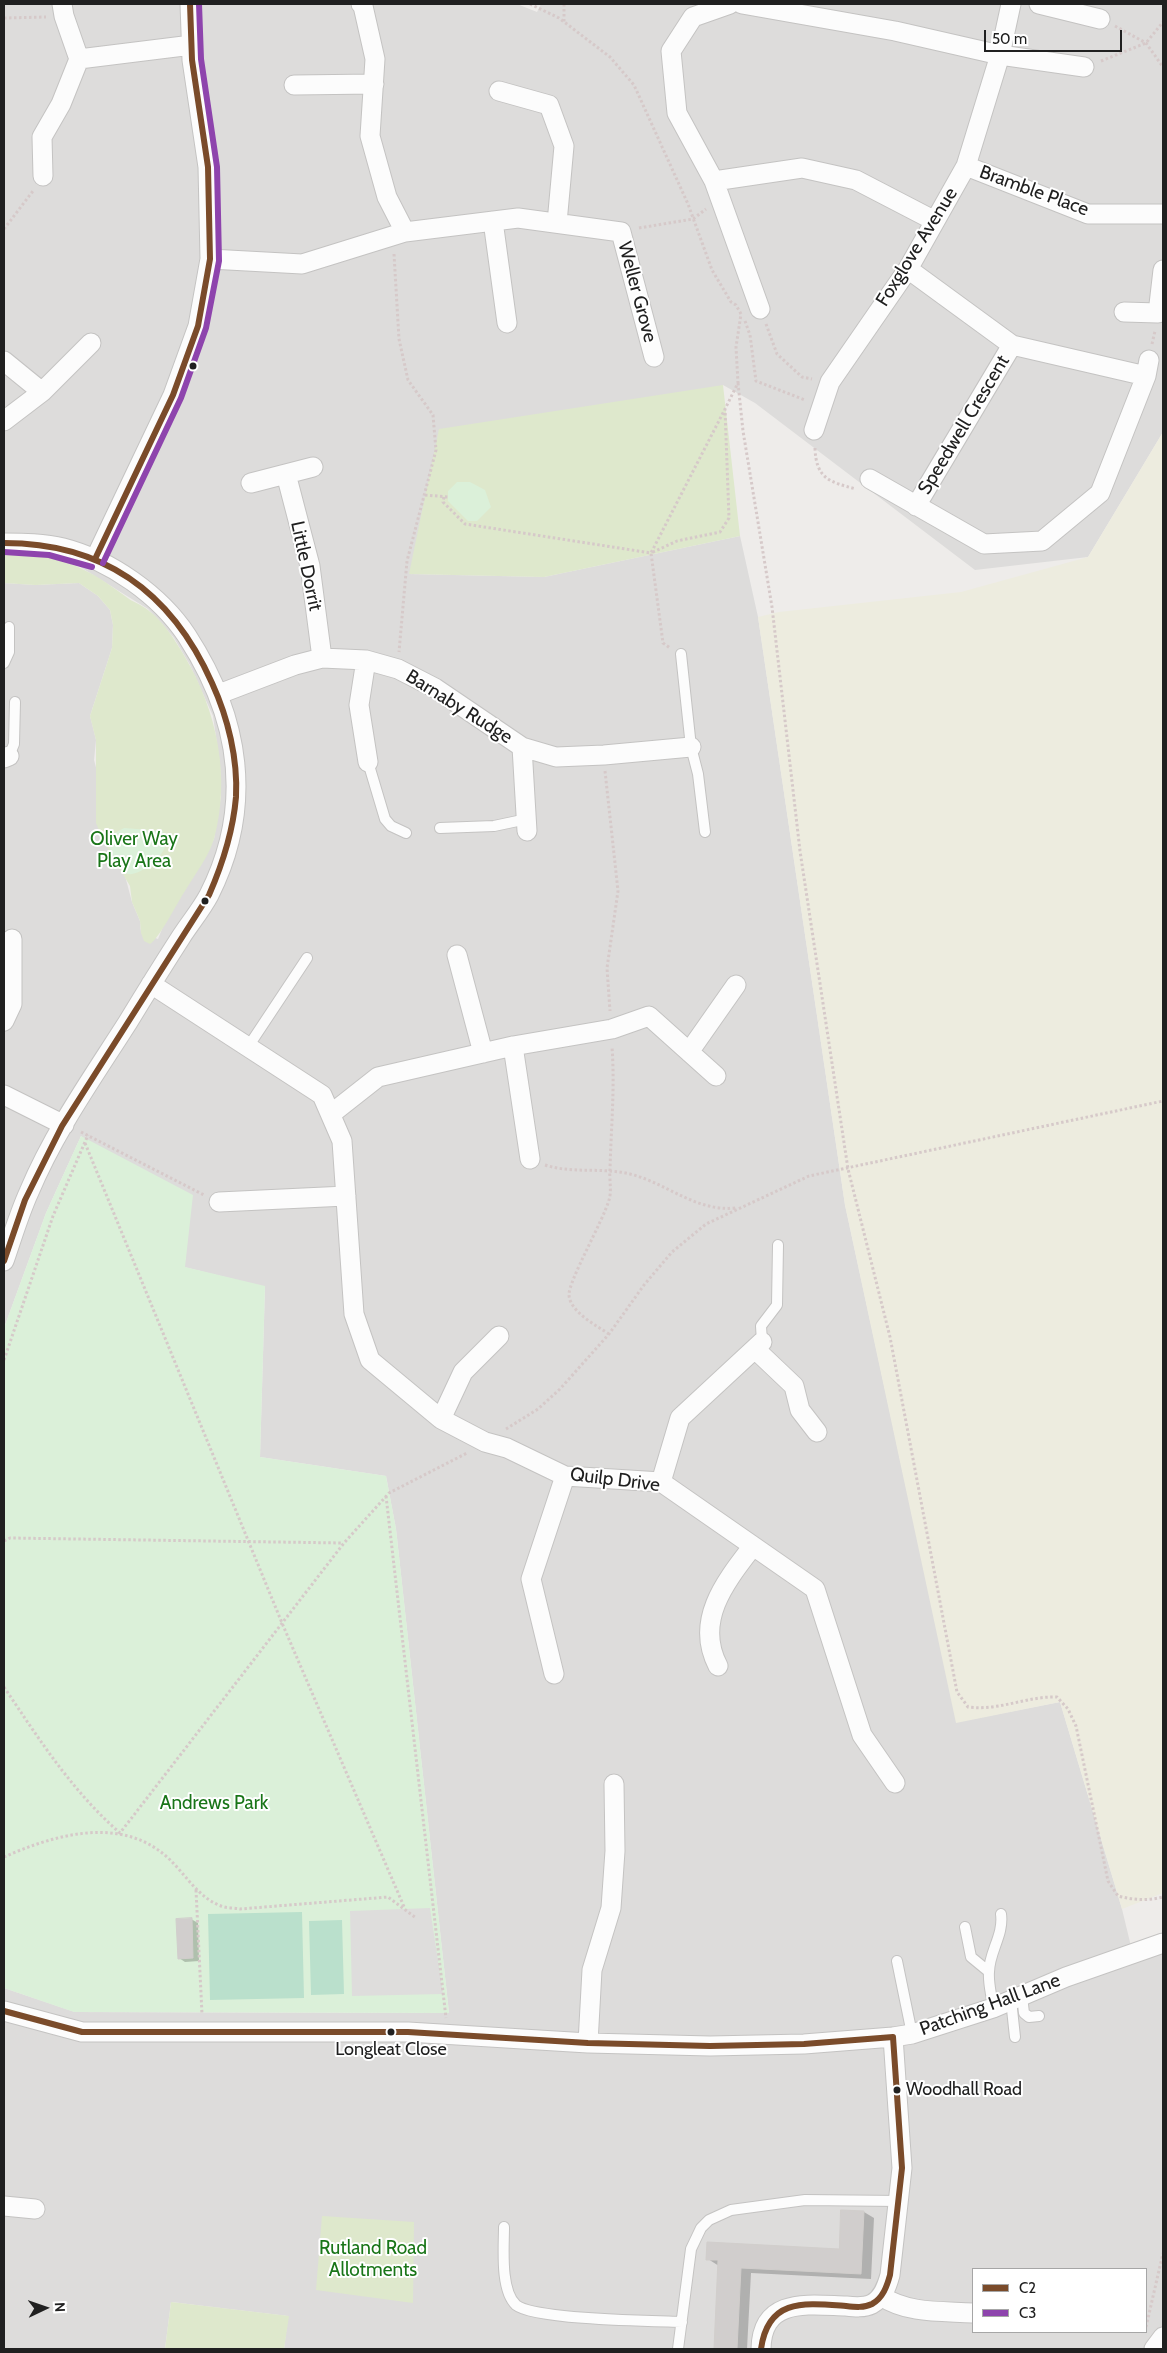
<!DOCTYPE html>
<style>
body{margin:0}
#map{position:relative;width:1167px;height:2353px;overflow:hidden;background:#eeecea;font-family:Cabin,sans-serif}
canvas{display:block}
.frame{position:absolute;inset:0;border:5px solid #202020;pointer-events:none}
.legend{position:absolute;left:972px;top:2268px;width:175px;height:65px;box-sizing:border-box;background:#fff;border:1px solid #a6a6a6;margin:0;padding:6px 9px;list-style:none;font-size:15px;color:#202020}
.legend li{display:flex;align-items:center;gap:10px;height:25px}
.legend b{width:25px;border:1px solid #a6a6a6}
.north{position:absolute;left:20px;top:2283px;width:50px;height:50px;-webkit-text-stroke:4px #fff;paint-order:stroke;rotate:87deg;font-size:14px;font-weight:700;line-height:20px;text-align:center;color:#202020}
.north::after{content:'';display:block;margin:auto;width:18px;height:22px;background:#202020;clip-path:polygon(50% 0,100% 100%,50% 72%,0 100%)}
.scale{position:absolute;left:984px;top:30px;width:138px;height:22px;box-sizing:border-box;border:2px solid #202020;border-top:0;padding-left:6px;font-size:15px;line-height:18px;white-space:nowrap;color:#202020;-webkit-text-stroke:4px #fff;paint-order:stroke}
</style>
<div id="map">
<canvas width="1167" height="2353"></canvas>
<div class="frame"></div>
<ul class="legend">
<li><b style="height:6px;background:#7a4b2a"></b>C2</li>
<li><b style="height:6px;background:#8e44ad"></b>C3</li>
</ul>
<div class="north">N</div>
<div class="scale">50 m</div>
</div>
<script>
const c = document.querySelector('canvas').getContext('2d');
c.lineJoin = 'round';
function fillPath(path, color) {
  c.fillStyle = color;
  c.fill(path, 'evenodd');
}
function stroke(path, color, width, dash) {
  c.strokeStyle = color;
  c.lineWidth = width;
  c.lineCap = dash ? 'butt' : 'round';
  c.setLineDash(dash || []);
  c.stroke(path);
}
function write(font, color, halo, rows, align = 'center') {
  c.font = font + ' Cabin,sans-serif';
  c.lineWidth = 4;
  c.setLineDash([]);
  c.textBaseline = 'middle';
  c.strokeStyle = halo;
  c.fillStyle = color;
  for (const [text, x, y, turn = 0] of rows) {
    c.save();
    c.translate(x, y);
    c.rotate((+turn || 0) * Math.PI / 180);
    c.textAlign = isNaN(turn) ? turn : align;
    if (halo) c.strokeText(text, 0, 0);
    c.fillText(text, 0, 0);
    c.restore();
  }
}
fillPath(new Path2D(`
 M4,4h513l20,8 4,-8h622v428l-75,125 -113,13 -220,-167 -32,-18 -313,189 134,3 196,-41 18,81 87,588 112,517 103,-20 62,207 13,54 28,-12v398h-879l4,-33 -117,-14 -6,47h-161v-361l71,24 374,1 -53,-484 -10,-53 -126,-19 5,-170 -81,-20 2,-14 -105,-117 -35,77 -42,115v-745l31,2 44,-2 19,13 12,14 3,15 -1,23 -22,68 6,24 -2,20 38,142 8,19 1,12 17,6 6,-15 50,-85 7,-43 -1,-31 -7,-49 -23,-51 -16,-27 -12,-14 -14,-15 -71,-44 -43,-10h-30zM973,2269h173v63h-173z`), '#dddcdb');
fillPath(new Path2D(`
 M1163,432v1461l-41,16 -62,-207 -104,21 -111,-518 -87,-588 21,-5 182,-20 127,-35z`), '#edecdf');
fillPath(new Path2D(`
 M723,385l17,151 -196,41 -135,-3 30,-145z
 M4,555c49,-5 84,13 121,41 7,6 16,8 23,14 16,12 27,30 37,47 32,54 46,120 29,182 -6,19 -19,35 -29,52 -8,12 -26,48 -35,53l-6,-3 -3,-8 -1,-12 -8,-19 -2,-16 -25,-42 -9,-21v-83l-6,-24 22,-68 1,-23 -3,-15 -12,-14 -19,-13 -44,2 -31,-2z
 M322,2216l92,6 -1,81 -97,-13z
 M171,2302l118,14 -5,33h-119z`), '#dee8cc');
fillPath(new Path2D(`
 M457,482h13l15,8 6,17 -14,14h-9l-20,-20v-10z
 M124,828l39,3c0,4 2,12 2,16 -3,10 -25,29 -37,27 -7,-1 -20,-28 -22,-36z
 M81,1136l112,59 -8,72 80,19 -5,171 126,19 10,53 53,484 -375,-1 -70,-24v-660l42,-115z`), '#dbf0d9');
fillPath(new Path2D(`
 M302,1912l2,86 -94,2 -2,-86z
 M342,1920l2,74 -33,1 -2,-74z`), '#bae0cc');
fillPath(new Path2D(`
 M430,1908l13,86 -91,2 -2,-85z`), '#dedddc');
fillPath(new Path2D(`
 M191,1919l7,4 1,38 -14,1 -6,-4z
 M864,2212l10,6 -3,61 -120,-6 -4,76h-32l4,-83 -11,-7 132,-9z`), '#0003');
const building = new Path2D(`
 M192,1918l1,40 -15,1 -2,-40z
 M841,2210l23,1 -3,63 -120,-6 -4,81h-23l4,-89h-12l1,-18 132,7z`);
fillPath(building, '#d1cecd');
stroke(building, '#d1cecc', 1);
const lane = new Path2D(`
 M681,654l10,93 7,27 7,58
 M4,663l5,-11v-25
 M9,756l5,-12 1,-42
 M368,762l17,57 6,7 15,7
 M440,828l54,-2 33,-7
 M248,1047l59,-89
 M762,1342l-1,-16 16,-21 1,-60
 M965,1927l6,30 17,14
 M897,1961l15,73
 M1022,1996l2,17 5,4 10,-1
 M1011,2000l4,37
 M993,2008c-1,-12 -5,-24 -4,-36 0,-20 15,-37 12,-58
 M504,2227c0,20 -4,63 12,78 19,15 138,16 166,17
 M678,2349l13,-100 10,-21 8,-8 22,-10 74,-10 94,1`);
const street = new Path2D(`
 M62,4l2,12 15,43 113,-14
 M361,4l2,2 12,53 -5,77 17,61 18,35
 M730,4l-37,13 -22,34 6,62 37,68 88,-13 54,12 79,41
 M742,4l153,27 105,24 84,12
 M1039,4l61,15
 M294,85l80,-1
 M499,91l50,14 15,41 -7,77
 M966,166l122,48h75
 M43,176l-1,-39 19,-33 18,-45
 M714,181l46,128
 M493,221l14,102
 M210,259l92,5 103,-32 113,-14 103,14 33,125
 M908,269l104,76 134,31
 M1124,312l34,1 5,-43
 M4,361l38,31 -38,29
 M42,392l49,-49
 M814,430l16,-48 78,-113 58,-103 34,-111 11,-51
 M286,474l24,92 12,92
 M870,479l114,65 58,-3 58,-48 46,-117 3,-16
 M251,483l62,-16
 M916,506l96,-161
 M4,543c19,0 40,0 59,5 47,12 97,47 124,88 53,82 67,170 22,259 -8,15 -19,28 -28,42 -18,28 -36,57 -53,85 -35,55 -74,110 -99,170 -10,22 -17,46 -25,69
 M95,559l78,-164 25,-69 12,-67 -2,-92 -16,-107 -2,-56
 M366,660l-7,45 9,57
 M219,694l76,-29 27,-7 44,2 32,9 37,19 87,59 34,10 48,-2 87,-8
 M522,747l5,84
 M4,758l5,-2
 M457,955l26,98
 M151,984l171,111 20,46 12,173 16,46 71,59 44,23 22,6 58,28 96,6 154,107 47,146 33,48
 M4,1021l8,-17v-65
 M513,1046l17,113
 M689,1052l47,-67
 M4,1095l60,30
 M331,1114l47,-37 135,-31 99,-17 37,-13 67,60
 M219,1202l127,-6
 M755,1349l39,37 6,24 17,22
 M441,1419l22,-47 36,-36
 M661,1482l19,-64 82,-76
 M718,1666c-24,-46 8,-85 35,-120
 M554,1674l-23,-95 34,-103
 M4,2011l78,21h326l180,11 122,3 94,-2 89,-7 19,-3 81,-26 73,-31 97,-34
 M588,2043l4,-73 19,-62 4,-57 -1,-67
 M4,2206l31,3
 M881,2296c27,18 61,15 92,17
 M761,2349c1,-52 47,-44 85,-43 9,1 18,2 26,-2 11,-6 15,-18 18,-29l12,-107 -9,-131
 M1154,2349l9,-12`);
stroke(lane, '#c4c3c2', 12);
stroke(street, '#c4c3c2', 21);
stroke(new Path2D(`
 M530,4l29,14 51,39 24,28 54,119 24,66 19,32 5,3 5,9 -5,33 2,36 -13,26 4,109 -9,14 -43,9 -26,12 12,90 7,5
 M564,4v18
 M4,18l42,-1
 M1115,26l31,17 17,24
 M1101,61l45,-18 17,-21
 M639,228l54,-9 13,-10
 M4,229l29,-38
 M394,254l5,85 9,41 25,35 3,35 -29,111 -8,91
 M745,321l5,14 6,46 49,19
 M766,324l11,30 25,23 10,2
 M1152,344l3,-13
 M738,383l5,48 29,176 28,244 48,318 42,168 67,355 11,15c32,4 59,-11 89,-10l11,12 8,17 32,155 10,15c15,4 30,5 45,1
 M815,448c1,31 15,34 41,41
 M425,495l23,2
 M444,497l-1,5 22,22 186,29 74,-144
 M605,771l13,120 -11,77 3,43
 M81,1132l123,63
 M85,1143l197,480 123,286
 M545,1165c28,9 57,2 85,9 37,9 65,38 106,34
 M609,1334c-12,-8 -39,-22 -40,-39 -1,-13 34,-74 40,-95 3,-9 0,-21 1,-30 1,-41 5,-82 2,-123
 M4,1360l49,-144 35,-81
 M506,1429l32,-20 22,-20 49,-55 35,-49 28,-33 34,-28 103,-48 354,-75
 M386,1496l60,522
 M4,1541l6,-3 333,5
 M4,1687c35,52 68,104 116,146l224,-290 45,-50 78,-40
 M4,1857c50,-22 116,-42 163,0 18,16 30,40 54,49 5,2 13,2 19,3l148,-12 28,21
 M196,1890l6,124
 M1146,2327l17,-74`), '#d6c9c9', 3, [2.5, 2.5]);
stroke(lane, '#fcfcfc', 10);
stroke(street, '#fcfcfc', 19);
stroke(new Path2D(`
 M4,543c100,0 168,50 208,140 16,35 26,76 24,114 -3,35 -13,66 -27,98l-147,231 -37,74 -21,61
 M95,559l78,-164 25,-69 12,-67 -2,-92 -16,-107 -2,-56
 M4,2011l78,21h326l180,11 122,3 94,-2 89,-7
 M761,2349c7,-51 43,-46 85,-43 9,1 18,2 26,-2 11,-6 15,-18 18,-29l12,-107 -9,-131`), '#7a4b2a', 6);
stroke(new Path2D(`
 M4,552l45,3 43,12
 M103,563l78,-165 25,-70 13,-67 -2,-94 -16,-108 -2,-55`), '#8e44ad', 6);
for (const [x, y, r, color] of [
 [193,366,4.5,"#202020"],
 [205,901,4.5,"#202020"],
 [391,2032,4.5,"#202020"],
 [897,2090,4.5,"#202020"]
]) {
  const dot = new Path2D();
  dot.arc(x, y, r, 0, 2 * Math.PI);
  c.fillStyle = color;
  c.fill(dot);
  stroke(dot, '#fff', 2);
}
write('18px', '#202020', '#fff', [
 ["Longleat Close",391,2050],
 ["Woodhall Road",906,2090,"left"]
]);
write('19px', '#202020', '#fff', [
 ["Bramble Place",1034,191,20],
 ["Foxglove Avenue",917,247,-58],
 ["Weller Grove",637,292,75],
 ["Speedwell Crescent",964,425,-59],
 ["Little Dorrit",306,566,78],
 ["Barnaby Rudge",459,707,32],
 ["Quilp Drive",615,1480,7],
 ["Patching Hall Lane",990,2005,-20]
]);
write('19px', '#197518', '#fff', [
 ["Oliver Way",134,839],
 ["Play Area",134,861],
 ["Andrews Park",214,1803],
 ["Rutland Road",373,2248],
 ["Allotments",373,2270]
]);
</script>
